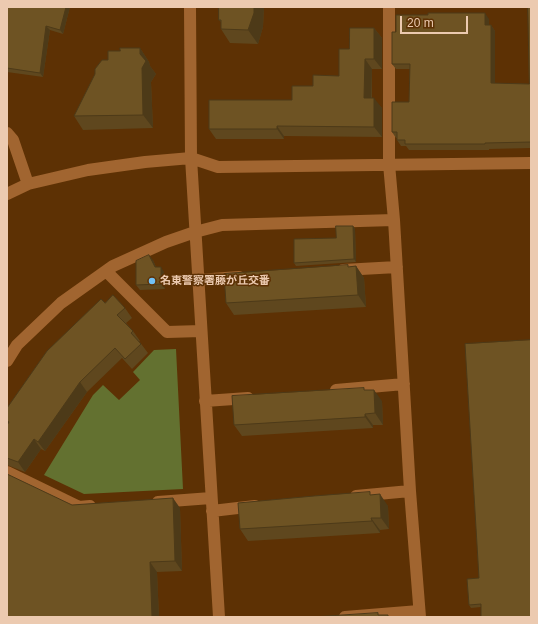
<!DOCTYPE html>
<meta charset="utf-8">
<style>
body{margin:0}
#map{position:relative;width:538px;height:624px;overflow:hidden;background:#5d3104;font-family:Arial,sans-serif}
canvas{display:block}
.frame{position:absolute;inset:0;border:8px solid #eccab0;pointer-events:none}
.scale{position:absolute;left:400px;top:16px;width:68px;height:18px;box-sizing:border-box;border:2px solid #eccab0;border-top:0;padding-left:5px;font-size:12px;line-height:14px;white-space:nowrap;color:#eccab0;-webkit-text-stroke:3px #5d3104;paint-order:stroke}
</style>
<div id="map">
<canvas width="538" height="624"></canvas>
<div class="frame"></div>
<div class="scale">20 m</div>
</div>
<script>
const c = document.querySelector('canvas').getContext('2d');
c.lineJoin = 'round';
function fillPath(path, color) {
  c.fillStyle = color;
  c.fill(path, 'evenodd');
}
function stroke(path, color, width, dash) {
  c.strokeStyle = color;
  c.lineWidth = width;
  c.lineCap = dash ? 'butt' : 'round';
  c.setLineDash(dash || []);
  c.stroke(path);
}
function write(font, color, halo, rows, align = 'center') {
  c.font = font + ' Arial,"Noto Sans JP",sans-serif';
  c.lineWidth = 3;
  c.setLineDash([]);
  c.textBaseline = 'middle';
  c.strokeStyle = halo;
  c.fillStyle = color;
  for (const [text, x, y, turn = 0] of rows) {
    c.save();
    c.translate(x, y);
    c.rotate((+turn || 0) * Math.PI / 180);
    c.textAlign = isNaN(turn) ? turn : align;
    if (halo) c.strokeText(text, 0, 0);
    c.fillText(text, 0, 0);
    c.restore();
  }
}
fillPath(new Path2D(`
 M176,349l7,140 -99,5 -40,-19 49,-80 10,-10 16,15 21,-20 -7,-8 21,-22z`), '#637130');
stroke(new Path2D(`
 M190,7l1,151 28,459
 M389,7v157l5,56 16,271 10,126
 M7,133l6,7 15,44
 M7,194l21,-10 60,-14 57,-8 46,-4 27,9 313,-4
 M343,270l54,-3
 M106,271l61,61 34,-1
 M198,280l41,-3
 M7,361l10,-16 44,-42 52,-37 53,-24 29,-10 27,-7 172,-5
 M336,390l68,-6
 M205,401l43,-3
 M7,472l72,35 11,-1
 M356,496l54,-5
 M158,502l53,-4
 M212,511l43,-5
 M345,617l74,-6`), '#a16530', 12);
fillPath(new Path2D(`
 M7,7h63l-7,27 -13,-4 -7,47 -36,-5z
 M219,7h45l-1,20 -5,17 -28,-1 -9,-14v-7l-2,-2z
 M531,7v141l-42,1v1h-80l-3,-4h-5l-4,-6v-2h-1l-4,-6 17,-30 1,-33h-14l-4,-5 4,-32 93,-13v6h2l4,6v52l34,1z
 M374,28l8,10v31h-10v29l10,10v29l-98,-1v3h-68l-7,-10 83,-29 21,-14 26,-10 10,-27z
 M140,48l9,14 1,4 6,8 -5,8 2,46 -70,2 -9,-14 34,-56 12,-9z
 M353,226l2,3 1,33 -60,4 -2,-3 42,-25z
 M153,260l3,7 8,5 1,17 -25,1 -4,-5z
 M356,266l8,12 2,29 -132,8 -8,-12 123,-36z
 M105,303l20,5 7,10 -6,5 7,8 7,10h-1l9,12 -16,16 -10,-11 -35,34 -42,59 -4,-2 -16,23 -18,-7v-57z
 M382,401l1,24h-10v3l-131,8 -8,-11z
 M372,495l16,11 1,23 -9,1v3l-132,8 -8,-12z
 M72,505l108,3 2,63 -25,1 2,45h-152z
 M479,578l2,29 -10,1 -2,-3z`), '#5f471e');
fillPath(new Path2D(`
 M66,7h4l-7,27 -3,-4z
 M254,7h10l-1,20 -5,17 -10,-14z
 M485,13l4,6v12l-4,-6z
 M491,25l4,6v58l-4,-6z
 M46,26l4,4 -7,47 -3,-4z
 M374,28l8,10v31l-8,-10z
 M140,48l9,14 1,4 6,8 -5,8 2,46 -10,-13z
 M365,59l7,10 -1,39 -7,-10z
 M374,98l8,10v29l-8,-10z
 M277,126l7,10v3l-7,-10z
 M353,226l2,3 1,33 -2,-3z
 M149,255l4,5 5,12 -3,-5z
 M356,266l8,12 2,29 -8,-12z
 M161,267l3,5 1,17 -4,-5z
 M80,382l7,10 -42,59 -7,-9z
 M374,390l8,11 1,24 -8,-12z
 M365,414l8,11v3l-8,-11z
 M34,439l7,10 -16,23 -7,-10z
 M380,494l8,12 1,23 -8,-11z
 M173,498l7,10 2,63 -7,-10z
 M371,518l9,12v3l-8,-12z
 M150,562l7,10 2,45h-7z`), '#4d3a18');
const building = new Path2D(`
 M7,7h59l-6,23 -14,-4 -6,47 -33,-5z
 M219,7h35v6l-6,17 -27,-1v-9h-2z
 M528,7h3v135l-46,1v1h-80v-4h-8v-8h-5v-30h17l1,-38h-18v-32h4v-17h32v-2h57v12h6v58l38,1z
 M350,28h24v31h-9l-1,39h10v29l-97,-1v3h-68v-29h83v-14h21v-11l26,1v-27h10z
 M120,48h20v6l6,7 -4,7 1,47 -69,1 21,-42v-5l7,-9h6v-9h12z
 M336,226h17l1,33 -60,4v-24l42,-1z
 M149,255l6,12h6v17l-25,1v-24z
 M348,265v2l8,-1 2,29 -132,8 -2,-29z
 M113,295l12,13 -8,7 16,16 -2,2 10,11 -16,15 -10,-11 -35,34 -42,60 -4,-3 -16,23 -11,-4v-33l2,-3 -2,-1v-13l40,-57 54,-52 4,4z
 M531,340v277h-50v-13l-12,1 -2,-26 12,-1 -14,-234z
 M364,388v2h10l1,23 -10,1v3l-131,8 -2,-29z
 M7,474l65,31 101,-7 2,63 -25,1 2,55h-145z
 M370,492v3l10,-1 1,24h-10l1,3 -132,8 -2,-26 76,-7z
 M378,613v2h10v2h-75z`);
fillPath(building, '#6e5323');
stroke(building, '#4d3a18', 1);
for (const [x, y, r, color] of [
 [152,281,4,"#72c1f5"]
]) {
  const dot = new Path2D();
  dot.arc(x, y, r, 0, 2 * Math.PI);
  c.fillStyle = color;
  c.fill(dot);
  stroke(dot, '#5d3104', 1.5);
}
write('bold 11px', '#eccab0', '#5d3104', [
 ["名東警察署藤が丘交番",160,281]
], 'left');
</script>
